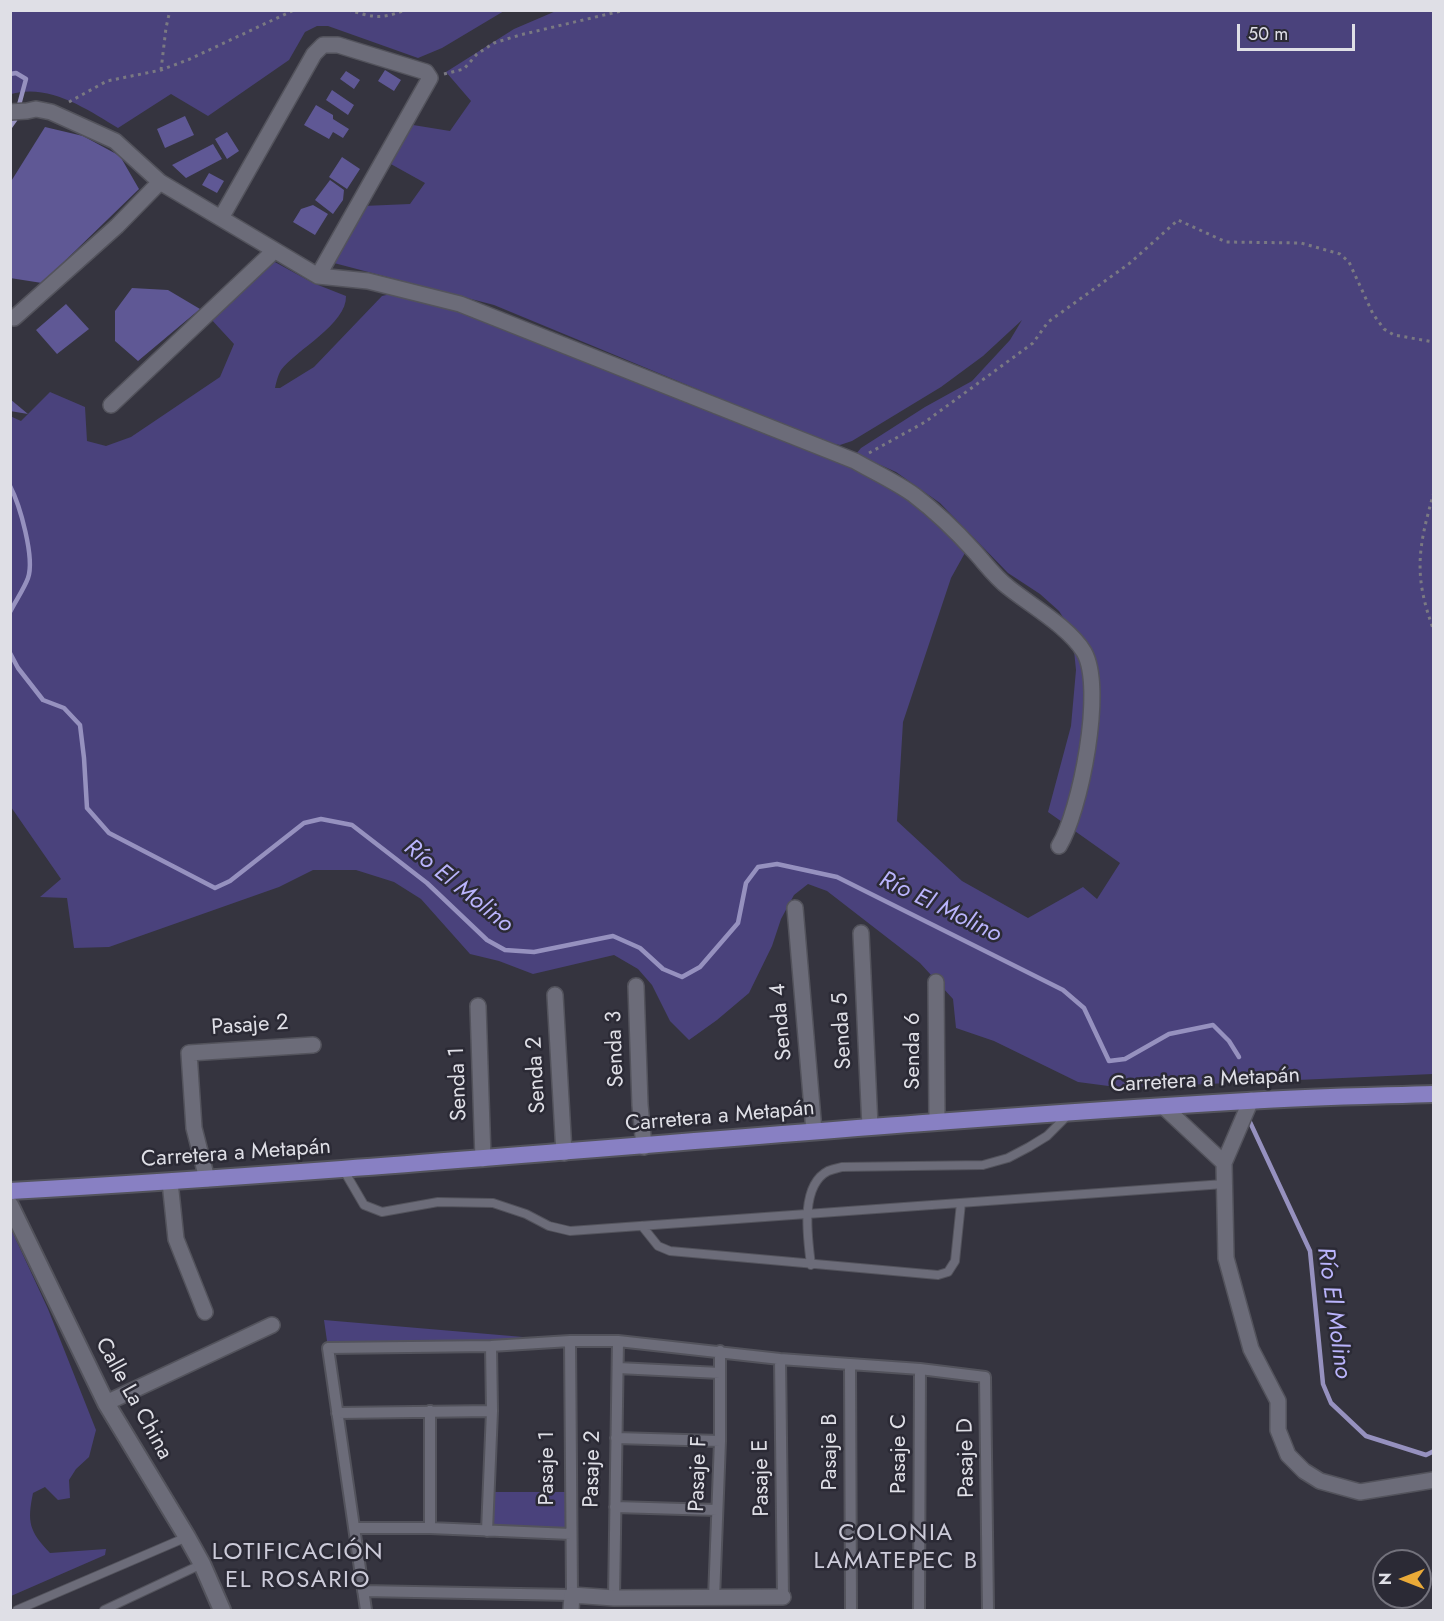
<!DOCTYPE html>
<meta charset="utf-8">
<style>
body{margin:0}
#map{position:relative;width:1444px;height:1621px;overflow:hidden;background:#35343f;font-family:Jost,sans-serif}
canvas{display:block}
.frame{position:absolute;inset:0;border:12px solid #dfdfe6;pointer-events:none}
.north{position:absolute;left:1372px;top:1549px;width:60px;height:60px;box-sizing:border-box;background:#2b2a35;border:2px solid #73727c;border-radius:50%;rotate:270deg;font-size:16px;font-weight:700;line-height:24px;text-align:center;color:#dfdfe6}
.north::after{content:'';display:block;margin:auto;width:21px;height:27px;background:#eaaa38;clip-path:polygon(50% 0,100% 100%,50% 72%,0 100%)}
.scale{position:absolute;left:1237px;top:24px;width:118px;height:27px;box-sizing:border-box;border:3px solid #dfdfe6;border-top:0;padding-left:8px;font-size:18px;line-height:21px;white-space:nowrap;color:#dfdfe6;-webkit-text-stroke:4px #2b2a35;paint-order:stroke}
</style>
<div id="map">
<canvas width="1444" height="1621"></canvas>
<div class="frame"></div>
<div class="north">N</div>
<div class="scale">50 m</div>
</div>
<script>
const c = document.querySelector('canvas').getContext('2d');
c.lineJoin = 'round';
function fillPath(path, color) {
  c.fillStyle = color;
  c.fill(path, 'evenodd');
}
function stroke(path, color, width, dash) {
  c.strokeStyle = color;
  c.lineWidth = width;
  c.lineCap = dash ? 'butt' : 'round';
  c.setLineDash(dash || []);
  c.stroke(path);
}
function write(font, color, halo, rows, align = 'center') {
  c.font = font + ' Jost,sans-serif';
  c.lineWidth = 5;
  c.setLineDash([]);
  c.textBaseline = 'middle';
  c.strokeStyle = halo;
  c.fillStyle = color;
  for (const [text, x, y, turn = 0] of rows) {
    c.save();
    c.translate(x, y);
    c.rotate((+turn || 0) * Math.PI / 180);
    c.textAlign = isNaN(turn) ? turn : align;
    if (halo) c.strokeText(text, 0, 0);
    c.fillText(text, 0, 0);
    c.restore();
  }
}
fillPath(new Path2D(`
 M11,10h493v1l-62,37 -24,10 -90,-32h-11l-12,6 -16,28 -81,56 -37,-22 -53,34c-31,-19 -69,-45 -107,-34z
 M556,11h877v1063l-294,13h-23l-38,-5 -84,-41 -38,-13 -3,-29 -33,-36 -93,-72 -19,-7 -14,11 -13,24 -9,27 -23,47 -32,27 -28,20 -19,-19 -18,-36 -14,-16 -24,-14 -81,19 -34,-13 -29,-7 -49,-55 -27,-17 -38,-12h-43l-34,17 -170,60 -35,1 -7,-50 -27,-1 21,-18 -50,-72 -1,-391 11,5 29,-29 35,15 2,34 19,5 25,-9 89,-60 14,-33 -24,-26 63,-57 40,22 33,13c1,28 -50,54 -65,74 -3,5 -5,13 -6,18h5l34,-21 68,-71 13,-3 84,23 373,146 43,27 31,24 40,38 -15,27 -48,144 -6,99 65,60 66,37 55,-31 14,12 23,-36 -72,-51 23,-86 5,-56 -4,-39 -13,-20 -19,-17 -32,-21 -68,-70 -44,-31 -40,-18 5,-6 64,-41 47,-26 38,-41 12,-20 -39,36 -42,31 -89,54 -12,4 -15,-3 -331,-137 -160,-42 29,-57 47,-2 15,-21 -36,-20 24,-38 37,6 21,-30 -25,-29 68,-43z
 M11,1229l37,80 48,121 -7,27 -13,12 -7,11 1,18 -12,2 -13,-13 -12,6c-6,29 -4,38 17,60l56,-4 -1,6 -94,41z
 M324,1320l246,21 -242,7z
 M488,1492h82l1,42 -84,-3z`), '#4a427c');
stroke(new Path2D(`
 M10,74l6,-1 10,6 -11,41 -5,7
 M10,486c10,19 25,72 18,92 -4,11 -12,22 -18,34
 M10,653l8,15 25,32 21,8 16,17 4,33 3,50 22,25 106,55 15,-7 74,-58 17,-4 31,6 75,58 60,57 18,10 29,2 79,-16 27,12 23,21 19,8 18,-10 38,-44 8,-40 12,-16 19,-3 60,13 226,113 21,18 25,53 16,-2 44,-25 44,-9 16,16 10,16
 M1249,1120l61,131 13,133 8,19 35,33 60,19 8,-4`), '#9691bf', 4.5);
fillPath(new Path2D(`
 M385,70l16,10 -7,11 -16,-10z
 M346,71l14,9 -6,9 -14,-10z
 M332,90l22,15 -6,10 -22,-15z
 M316,105l17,10v4l16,10 -6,9 -10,-6 -4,7 -25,-14z
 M185,116l9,19 -29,13 -8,-19z
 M45,127l38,9 37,20 19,33 -97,94 -32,-5v-95z
 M227,132l12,19 -12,8 -12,-20z
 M213,144l9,15 -36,19 -14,-13z
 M342,157l18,12 -13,20 -18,-12z
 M209,173l15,8 -7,12 -15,-8z
 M330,180l14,10 -1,10 -10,14 -18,-14z
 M313,205l15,9 -13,21 -22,-13 8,-13z
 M132,288l36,2 32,19 -62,52 -23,-20v-30z
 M66,304l23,25 -32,25 -21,-24z
 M10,399l18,15 -18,-3z`), '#5f5895');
const service = new Path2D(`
 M343,1169l21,36 18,7 56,-10 55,1 33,11 23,12 21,5 654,-47
 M642,1226l16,20 12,5 268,24 10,-3 7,-11 6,-58
 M811,1265c-3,-26 -12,-79 17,-94 5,-2 10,-3 14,-4l141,-2 25,-7 21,-11 18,-11 20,-20
 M17,1610l170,-73
 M104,1610l98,-46`);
const pedestrian = new Path2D(`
 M780,1359l3,238
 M850,1365l1,245
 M618,1368l102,5
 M430,1411v117
 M337,1413l155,-2
 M616,1438l104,3
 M615,1507l102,3
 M354,1528h76l141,6
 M487,1531l5,-120 -1,-65
 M363,1591l209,4 -2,-254
 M614,1598l4,-257
 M714,1598l6,-157v-90
 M366,1610l-38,-262 163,-2 79,-5h48l162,18 140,10 65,8 3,233
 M919,1610l1,-241`);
const minor = new Path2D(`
 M10,112l17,-1 9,-2 15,3 64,29 45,41 158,94 50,5 92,23 395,157c19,11 41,21 59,34 21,16 42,36 60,56 11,12 21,26 34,36 22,18 61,40 76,65 21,36 -4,160 -25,194
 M221,218l93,-164 9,-9h15l88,27 4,6 -112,198
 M14,318l103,-92 43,-44
 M111,405l163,-154
 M795,908l19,223
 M861,933l9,194
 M936,982l1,139
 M636,986l4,119 4,42
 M555,995l9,158
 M478,1006l5,153
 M1251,1100l-27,63 2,95 25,91 27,52v29l10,25 16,16 16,10 40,11 74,-12
 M1164,1107l60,56
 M207,1179l-13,-51 -5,-75 124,-8
 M170,1182l6,57 29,73
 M106,1403l166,-78
 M571,1610l1,-15 42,3 169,-1`);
const secondary = new Path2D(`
 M10,1205l96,198 81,134 15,27 20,46`);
const primary = new Path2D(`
 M10,1191c413,-23 825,-66 1237,-90 62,-4 124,-5 187,-7`);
stroke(service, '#53535c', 10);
stroke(pedestrian, '#53535c', 14);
stroke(minor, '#53535c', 18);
stroke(secondary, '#53535c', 20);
stroke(primary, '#53535c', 20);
stroke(new Path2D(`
 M348,10c25,7 32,10 57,0
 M161,70l5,-42 4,-18
 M444,74l20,-5 13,-15 17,-11 26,-8 105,-25
 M69,102l38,-21 54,-11 29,-11 104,-49
 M869,453l56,-31 108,-79 15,-21 82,-59 48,-43 48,22 75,1 39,11 9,8 24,52 11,15 10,6 40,7
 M1434,492c-16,56 -21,83 0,139`), '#7a7982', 3, [3, 4.5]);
stroke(service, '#6c6c79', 8);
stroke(pedestrian, '#6c6c79', 10);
stroke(minor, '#6c6c79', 15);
stroke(secondary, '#6c6c79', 16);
stroke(primary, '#8880c3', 16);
write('22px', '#dfdfe6', '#2b2a35', [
 ["Senda 4",782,1022,-95],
 ["Pasaje 2",250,1026,-4],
 ["Senda 5",843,1031,-93],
 ["Senda 3",616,1049,-92],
 ["Senda 6",914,1051,-90],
 ["Senda 2",537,1075,-93],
 ["Carretera a Metapán",1205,1081,-3],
 ["Senda 1",459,1084,-92],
 ["Carretera a Metapán",720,1117,-5],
 ["Carretera a Metapán",236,1154,-4],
 ["Calle La China",133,1399,61],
 ["Pasaje B",831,1452,-90],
 ["Pasaje C",900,1454,-90],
 ["Pasaje D",967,1458,-91],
 ["Pasaje 1",548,1468,-90],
 ["Pasaje 2",593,1469,-89],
 ["Pasaje F",699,1474,-88],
 ["Pasaje E",762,1478,-91]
]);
write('italic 24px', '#bab4fc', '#2b2a35', [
 ["Río El Molino",458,887,39],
 ["Río El Molino",940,908,26],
 ["Río El Molino",1333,1313,82]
]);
c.letterSpacing = '1.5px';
write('24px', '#cccbd9', '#2b2a35', [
 ["COLONIA",896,1534],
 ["LAMATEPEC B",896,1562],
 ["LOTIFICACIÓN",298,1553],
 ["EL ROSARIO",298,1581]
]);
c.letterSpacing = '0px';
</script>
